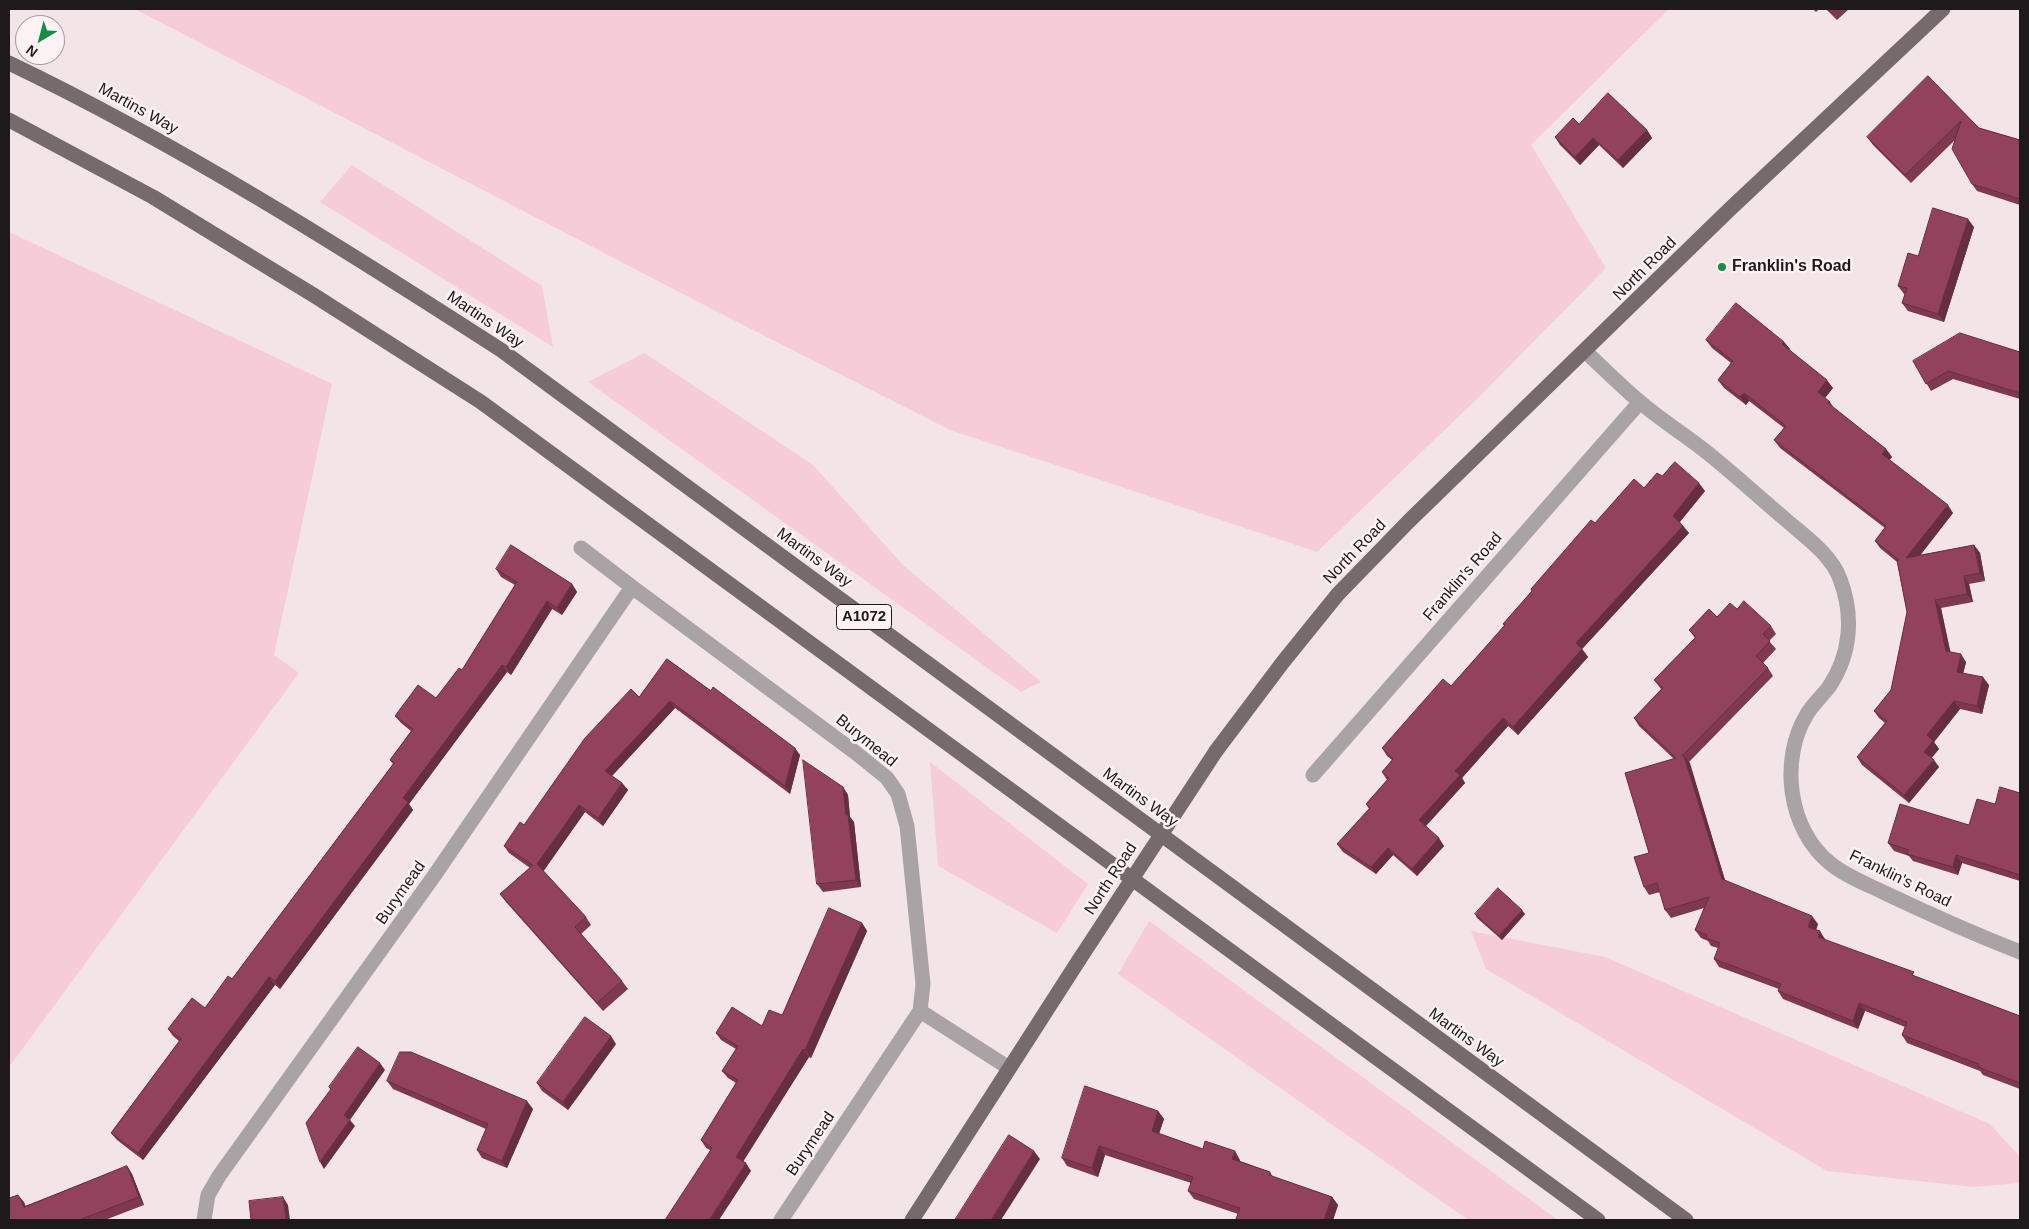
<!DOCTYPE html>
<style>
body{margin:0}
#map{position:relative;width:2029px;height:1229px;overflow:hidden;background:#f3e4e8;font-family:Arial,sans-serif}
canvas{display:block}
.frame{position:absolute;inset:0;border:10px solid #1e191a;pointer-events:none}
.north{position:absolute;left:15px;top:15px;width:50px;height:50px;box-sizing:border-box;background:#fef2f5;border:1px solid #a49b9d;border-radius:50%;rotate:217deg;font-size:14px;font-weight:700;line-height:20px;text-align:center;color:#1e191a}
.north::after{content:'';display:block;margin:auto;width:18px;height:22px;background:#178c46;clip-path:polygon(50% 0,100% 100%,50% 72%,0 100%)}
</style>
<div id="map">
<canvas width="2029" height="1229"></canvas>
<div class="frame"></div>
<div class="north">N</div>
</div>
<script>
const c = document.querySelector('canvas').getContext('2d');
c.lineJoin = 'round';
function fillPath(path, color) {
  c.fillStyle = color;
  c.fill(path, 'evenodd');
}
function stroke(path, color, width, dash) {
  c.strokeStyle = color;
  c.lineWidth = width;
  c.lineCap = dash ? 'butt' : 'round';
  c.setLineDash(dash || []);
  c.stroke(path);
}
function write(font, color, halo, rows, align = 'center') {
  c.font = font + ' Arial,sans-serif';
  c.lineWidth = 5;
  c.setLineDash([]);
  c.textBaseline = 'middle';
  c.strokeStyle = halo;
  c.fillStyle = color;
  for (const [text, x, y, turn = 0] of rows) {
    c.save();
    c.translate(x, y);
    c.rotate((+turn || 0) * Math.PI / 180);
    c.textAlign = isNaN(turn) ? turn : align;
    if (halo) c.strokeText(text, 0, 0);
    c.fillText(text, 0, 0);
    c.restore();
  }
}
fillPath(new Path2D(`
 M135,9h1534l-138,136 75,123 -128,130 -161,154 -367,-122 -244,-124z
 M352,165l190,121 11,61 -233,-145z
 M9,232l323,152 -58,271 25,18 -290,394z
 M644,353l169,112 90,100 138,117 -20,10 -433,-310z
 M930,762l158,122 -31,49 -119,-67z
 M1149,921l409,299h-90l-350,-246z
 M1471,931l134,26 385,167 30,33v26l-47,4 -146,-16 -341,-202z`), '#f6ccd7');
stroke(new Path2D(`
 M1586,352c17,16 35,34 54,50 22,19 47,34 69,52 26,21 51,44 76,65 19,17 46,35 55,60 14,37 11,75 -11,108 -7,9 -16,17 -22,27 -28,46 -19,116 24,150 16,13 36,20 54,29 44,21 89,41 135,59
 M581,548l51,39
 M1313,775l327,-373
 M204,1220l4,-25 11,-19 215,-300 198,-289 224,166 31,25 11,16 9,32 16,158 -3,27
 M781,1220l139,-209 89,57`), '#aaa3a5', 15);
stroke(new Path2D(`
 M9,63c171,82 332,184 492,287l1185,870
 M9,120l144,77 162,99 166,106 1117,818
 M1216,751l67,-89 55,-68 71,-73 321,-312 213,-200
 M912,1220l167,-260`), '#756b6d', 15);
stroke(new Path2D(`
 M1079,960l137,-209`), '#756b6d', 15);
fillPath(new Path2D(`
 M1813,9h6l-3,3z
 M1826,9h23l-12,11z
 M1928,76l51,52 41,12v65l-43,-14 -5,-7 -17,-44 -44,43 -38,-38 -6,-8z
 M1579,124l68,6 5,8 -29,30 -24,-23 -19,20 -20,-20 -5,-8z
 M1974,227l-30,95 -36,-11 -6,-8 3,-9h-1l-6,-8 20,-30z
 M1706,340l78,2 6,7 -1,1 44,38 -8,10 5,4 4,6 52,41 6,8 -3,3 64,53 -33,42 54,-10 6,8 5,28 -16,3 4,18 -32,6 9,44 16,10 -3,11 26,12 -7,29 -22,-5 -26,33 5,7 -8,9 8,9 -30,36 -47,-38 -5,-8 28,-34 -6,-5 -5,-7 17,-21 16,-78 -10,-50 -17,-14 -5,-7 10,-13 -105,-80 -6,-8 10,-12 -35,-27 -3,4 -22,-17 -6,-8 13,-17 -19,-15z
 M2020,352v47l-67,-20 -22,12 -18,-30z
 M1662,476l43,15 -25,31 3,4 6,7 -107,116 6,8 -70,78 -10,-9 -46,52 3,5 -39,43 18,20 -27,30 -24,-21 -17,19 -33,-22 -6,-8 32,-35 -3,-5 21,-24 -5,-8 10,-12 -5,-4 -5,-8 69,-62 53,-60 -1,-2 29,-33 -1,-2 64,-66 49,-35z
 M496,569l76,15 5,8 -15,23 -10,-6 -41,66 -4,-3 -98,132 4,6 -22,30 -111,149 -5,-4 -132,175 -26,-20 -6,-7 68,-92 -6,-5 -5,-7 37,-21 27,-29 161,-215 -3,-4 21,-29 -10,-8 -6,-7 41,-18 26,-28 53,-85 -14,-8z
 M1737,609l34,17 5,8 -7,7 7,8 -13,14 5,5 5,8 -84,86 36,118 93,44 -2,6 9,10 92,37 103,39v73l-37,-14 -3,-4 -73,-28 -5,-8 3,-8 -40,-16 -7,18 -75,-30 -5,-8 1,-2 -60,-22 -5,-8 4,-11 -7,-2 -3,-5 -7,-3 -6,-8 9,-22 -33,10 -6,-8 -5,-18 -11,3 -5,-8 5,-34 25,-94 -35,-33 -5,-8 27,-29 -7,-9 41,-42 -6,-8 28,-13z
 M667,659l133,96 -10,39 -115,-86 -63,68 10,7 6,7 -25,36 -18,-14 -42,59 43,46 5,8 -10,9 41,47 6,8 -25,22 -97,-109 -6,-8 30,-26 -21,-15 -5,-7 20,-21 115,-128z
 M843,787l5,8 2,22 4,5 7,65 -38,5 -6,-8z
 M2020,793v88l-58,-18 -4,12 -45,-14 -4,-5 -15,-5 -6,-8 81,-18 26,-21z
 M1475,914h50l-23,26 -25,-22z
 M862,923l5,8 -56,127 -2,-1 -66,105 8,9 -45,-23 -5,-8 35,-57 -8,-5 -6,-7 14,-22 -15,-9 -5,-7 46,-7 20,-11z
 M616,1044l-48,66 -26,-19 -5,-8z
 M387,1081l146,28 -26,59 -25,-10 -5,-8 9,-21 -93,-40z
 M1158,1111l6,8 -5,15 44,15 37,11v1l30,11 3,5 59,20 6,8 -5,15h-96l-1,-1 2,-5 -44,-15 -6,-8 3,-8 -86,-28 -7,22 -31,-11 -5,-8z
 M127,1166l5,8 12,31 -39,15h-96l15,-18 1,4z`), '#7e3950');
fillPath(new Path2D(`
 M1647,130l5,8 -29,30 -5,-8z
 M1593,138l6,7 -19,20 -5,-8z
 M1968,219l6,8 -30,95 -6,-8z
 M1784,342l6,7 -2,3 -6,-8z
 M1827,380l6,8 -10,12 -5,-8z
 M1744,393l5,8 -3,4 -6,-8z
 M1886,449l6,8 -4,5 -6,-8z
 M1699,483l6,8 -27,33 -5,-8z
 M1948,505l5,8 -41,53 -6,-8z
 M1683,526l6,7 -107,116 6,8 -70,78 -5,-8 63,-84z
 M1974,545l6,8 5,28 -5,-8z
 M1964,576l5,8 4,18 -6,-8z
 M572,584l5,8 -15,23 -5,-7z
 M1935,600l6,8 11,51 -6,-8z
 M547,601l5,8 -41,66 -5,-8z
 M1961,654l5,8 -4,17 -5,-7z
 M502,665l5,7 -98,132 4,6 -133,179 -5,-8 128,-183z
 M1983,677l6,8 -7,29 -5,-8z
 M670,701l5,7 -65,70 -5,-7z
 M1954,701l6,8 -26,33 5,7 -9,11 -6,-8 3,-17z
 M1503,718l5,8 -46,52 3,5 -41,45 -5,-8 36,-49z
 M795,748l5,7 -10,39 -5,-8z
 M1684,756l6,7 37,124 -5,-8z
 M1934,760l5,7 -30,36 -5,-8z
 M622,783l6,7 -25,36 -5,-8z
 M843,787l5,8 2,22 4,5 7,65 -5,-7 -10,-65z
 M579,805l6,7 -42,60 -6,-8z
 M1439,838l5,8 -27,30 -5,-7z
 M1388,848l5,7 -17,19 -5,-7z
 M1956,855l6,8 -4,12 -5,-8z
 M1522,910l3,4 -23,26 -3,-4z
 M1812,916l6,8 -4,11 -6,-8z
 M862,923l5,8 -56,127 -6,-8z
 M1820,931l5,8 -2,6 -5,-8z
 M269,977l6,8 -132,175 -5,-7z
 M1859,1003l6,8 -7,18 -5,-8z
 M611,1036l5,8 -48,66 -5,-8z
 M803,1049l6,8 -68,107 -5,-7z
 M380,1063l5,7 -35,50 5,6 -31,43 -4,-7 24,-47z
 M527,1101l6,8 -26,59 -5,-7z
 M1158,1111l6,8 -7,20 -5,-8z
 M1099,1146l6,9 -7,22 -6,-9z
 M1034,1151l6,8 -39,61h-10z
 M1235,1151l5,9 -2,7 -6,-8z
 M746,1163l5,8 -32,49h-10z
 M127,1166l5,8 12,31 -5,-8z
 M18,1195l6,7 5,13 -5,-8z
 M283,1197l5,8 2,15h-4z
 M1332,1197l6,8 -5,15h-9z`), '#672e41');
const building = new Path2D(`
 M1829,9h6l-3,3z
 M1928,76l51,52 41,12v59l-48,-15 -20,-35 9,-28 -56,54 -38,-38z
 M1608,93l39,37 -29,30 -25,-22 -18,19 -20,-20 18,-19 6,6z
 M1933,208l35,11 -30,95 -36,-11 5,-15 -9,-2 10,-33 10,3z
 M1736,303l48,39 -2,2 45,36 -9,12 12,10 -2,1 58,46 -4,5 66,51 -42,53 68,-13 6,28 -16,3 3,18 -32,6 11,51 15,3 -4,18 26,5 -6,29 -23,-5 -27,34 6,6 -9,11 10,8 -30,35 -47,-38 30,-36 -13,-10 17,-21 16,-78 -10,-52h2l-24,-19 11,-15 -112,-86 12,-14 -42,-33 -4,4 -22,-17 15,-19 -27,-21z
 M1960,333l60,19v41l-72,-22 -22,13 -13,-23z
 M1675,462l24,21 -26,33 10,10 -107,117 6,6 -69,78 -10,-9 -48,53 5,4 -41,45 20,18 -27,31 -24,-21 -17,19 -34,-23 33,-36 -4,-4 23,-26 -7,-6 11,-13 -11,-11 61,-69 8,7 54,-61 -2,-1 29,-33 -1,-2 60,-69 4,3 39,-44 10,9 13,-15 5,3z
 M511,545l61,39 -15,24 -10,-7 -41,66 -4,-2 -99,133 5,4 -22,30 -111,149 -6,-4 -131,176 -27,-20 70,-94 -13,-10 24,-31 13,10 23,-32 4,3 162,-216 -4,-3 23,-31 -18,-13 23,-31 18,13 23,-30 3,2 55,-88 -21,-13z
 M1744,601l27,25 -8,8 7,7 -14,15 12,12 -86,88h2l38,123 90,37 -4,11 12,4 -2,6 96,35 -2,3 108,41v67l-42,-16 1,-3 -77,-29 5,-13 -48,-19 -6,18 -75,-30 3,-7 -67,-25 6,-16 -14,-5 1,-3 -12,-5 14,-33 -44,13 -8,-27 -13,4 -10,-30 15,-4 -24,-80 51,-15 -42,-40 29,-30 -9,-8 42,-43 -7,-7 20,-21 8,8 13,-14 7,6z
 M667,659l44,32 2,-4 82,61 -10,38 -115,-85 -65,70 17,12 -24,35 -19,-13 -42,59 49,53 -11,10 47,54 -25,22 -97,-109 33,-29 -29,-19 16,-24 4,3 61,-87 46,-49 8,8z
 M803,760l40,27 3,28h2l8,65 -39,4z
 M2000,787l20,6v82l-64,-20 -3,12 -46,-13 2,-4 -21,-7 12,-39 69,21 8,-26 18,5z
 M1498,888l24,22 -23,26 -24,-22z
 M829,908l33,15 -57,127 -2,-1 -67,108 10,6 -37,57h-44l47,-72 -11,-8 37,-60 -16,-9 16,-25 -22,-13 16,-26 30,19 7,-16 13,5z
 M585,1017l26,19 -48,66 -26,-19z
 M358,1047l22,16 -36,52 6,5 -30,42 -14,-39 25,-34 -2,-2z
 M400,1052h11l116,49 -25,60 -25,-11 11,-26 -101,-43z
 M1085,1086l73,25 -6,20 51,18 2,-8 30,10 -3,8 38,13 -1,3 63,22 -8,23h-83l-5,-1 4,-11 -52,-17 5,-14 -94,-31 -7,22 -30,-10z
 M1009,1135l25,16 -43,69h-36z
 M127,1166l12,31 -60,23h-70v-22l9,-3 6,12z
 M283,1197l3,23h-35l-2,-19z`);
fillPath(building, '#93425d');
stroke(building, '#672e41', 1);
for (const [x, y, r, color] of [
 [1722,267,5,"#178c46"]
]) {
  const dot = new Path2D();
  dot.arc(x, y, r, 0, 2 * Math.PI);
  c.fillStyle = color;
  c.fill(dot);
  stroke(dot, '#fef2f5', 2);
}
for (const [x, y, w] of [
 [864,617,55]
]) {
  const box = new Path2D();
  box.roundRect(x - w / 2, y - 12.5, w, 25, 4);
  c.fillStyle = '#fef2f5';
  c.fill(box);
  stroke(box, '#1e191a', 1);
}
write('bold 15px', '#1e191a', null, [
 ["A1072",864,617]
]);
write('16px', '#1e191a', '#fef2f5', [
 ["Martins Way",138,109,29],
 ["North Road",1645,269,-45],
 ["Martins Way",485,320,34],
 ["North Road",1355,552,-46],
 ["Martins Way",814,558,36],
 ["Franklin's Road",1463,577,-49],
 ["Burymead",866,741,39],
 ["Martins Way",1140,798,36],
 ["North Road",1111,879,-57],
 ["Franklin's Road",1900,879,26],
 ["Burymead",401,893,-55],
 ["Martins Way",1466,1038,36],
 ["Burymead",811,1144,-56]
]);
write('bold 16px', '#1e191a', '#fef2f5', [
 ["Franklin's Road",1732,267]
], 'left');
</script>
